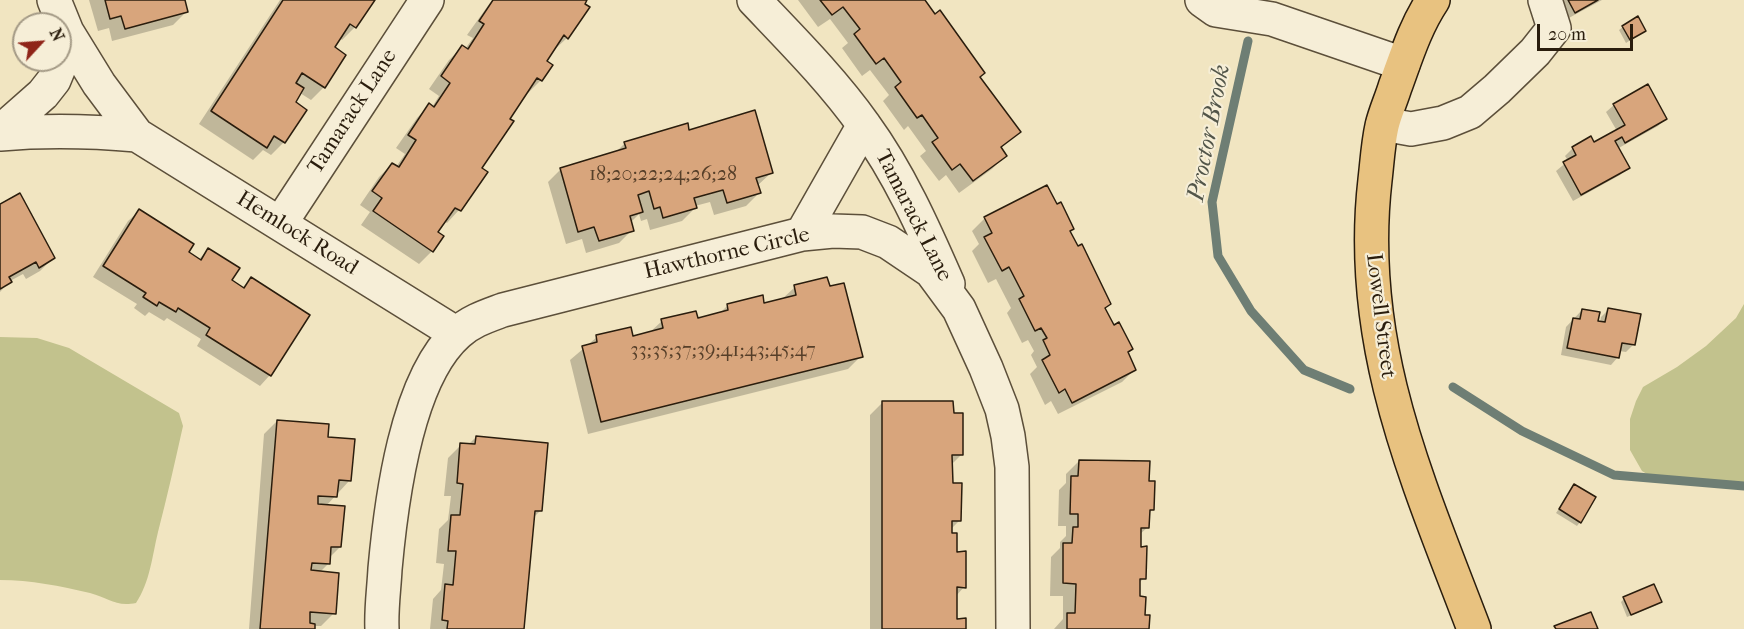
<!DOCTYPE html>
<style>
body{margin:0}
#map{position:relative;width:1744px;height:629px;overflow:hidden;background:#f1e5c1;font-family:"IM FELL French Canon",serif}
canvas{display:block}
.north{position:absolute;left:12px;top:12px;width:60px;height:60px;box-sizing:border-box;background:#f6eed7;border:2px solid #a49a86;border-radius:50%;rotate:64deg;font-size:16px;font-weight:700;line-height:24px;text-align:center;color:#2a1d0d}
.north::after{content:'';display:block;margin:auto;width:21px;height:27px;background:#8f2418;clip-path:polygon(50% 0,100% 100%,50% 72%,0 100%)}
.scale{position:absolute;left:1537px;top:24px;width:96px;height:27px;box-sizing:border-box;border:3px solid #2a1d0d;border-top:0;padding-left:8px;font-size:18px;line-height:21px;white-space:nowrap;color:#2a1d0d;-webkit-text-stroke:4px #f6eed7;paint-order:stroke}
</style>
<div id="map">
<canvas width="1744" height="629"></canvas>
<div class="north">N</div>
<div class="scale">20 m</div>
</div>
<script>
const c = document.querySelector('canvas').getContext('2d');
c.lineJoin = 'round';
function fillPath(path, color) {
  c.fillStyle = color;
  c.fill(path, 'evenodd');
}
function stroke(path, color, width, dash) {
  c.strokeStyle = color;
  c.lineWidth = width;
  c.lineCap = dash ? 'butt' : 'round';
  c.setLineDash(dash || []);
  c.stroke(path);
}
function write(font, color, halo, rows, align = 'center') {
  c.font = font + ' "IM FELL French Canon",serif';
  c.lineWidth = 4.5;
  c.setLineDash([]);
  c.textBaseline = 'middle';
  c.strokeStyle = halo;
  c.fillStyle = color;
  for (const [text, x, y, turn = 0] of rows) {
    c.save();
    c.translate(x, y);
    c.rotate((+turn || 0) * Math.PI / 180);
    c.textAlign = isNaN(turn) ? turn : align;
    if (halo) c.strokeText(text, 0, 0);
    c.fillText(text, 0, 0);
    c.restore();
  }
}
fillPath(new Path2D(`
 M1744,304v186l-89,-11 -13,-8 -12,-21v-31l6,-18 7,-14 34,-20 29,-21 30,-28z
 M0,337l37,1 32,10 110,65 4,13c-8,36 -16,71 -25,106 -6,25 -8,50 -22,71 -21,4 -27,-5 -46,-10 -30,-7 -59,-13 -90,-13z`), '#c2c28d');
fillPath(new Path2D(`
 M89,0h94l3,12 -13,13 -61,16 -3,-13 -11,3z
 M280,0h93l-18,27 -13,13 -3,-2 -6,10 -9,39 -13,13 -11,-7 -6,10 -10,39 -13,13 -8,-5 -10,10 -54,-36z
 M492,0h93l-18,38 -13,12 -1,-1 -8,12 -4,19 -13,13 -2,-1 -46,76 5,4 -26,38 -12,13 -3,-2 -8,11 -4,19 -13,13 -58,-39 9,-13 -10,-7 19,-28 13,-13 4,3 9,-13 -9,-6 21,-30 12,-13 3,2 7,-11 -10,-7 20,-29 13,-13 3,2 8,-11 -6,-3z
 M798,0h125l96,132 -19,17 5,7 -13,13 -33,24 -13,-18 -7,6 -19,-25 6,-5 -18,-25 -4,4 -21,-29 6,-6 -19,-25 -8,6 -20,-28 6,-5 -18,-24 -12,8z
 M1556,0h46l-35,19z
 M1623,27l21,4 -18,12 -7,-13z
 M1614,105l51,14 -7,7 -41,23 11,19 -8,7 -47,26 -17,-30 12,-10 -3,-5 8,-8 20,-4 24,-13 -11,-19z
 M688,132l84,40 -15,14 2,7 -13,13 -32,9 -4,-13 -15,4v2l-13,13 -32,9 -3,-11 -6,2 -2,-7 -9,9 2,7 -13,13 -33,10 -4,-14 -16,5 -18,-62 13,-13 54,-16 10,-10z
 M0,206l53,52 -13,13 -14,8 -3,-5 -13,7 -10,11z
 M139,211l48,42 11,7 10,-10 22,30 12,8 9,-9 19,96 -10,11 -63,-40 4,-7 -34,-21 -3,3 -15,-9 -4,4 -11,-8 3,-4 -44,-27 35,-56z
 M985,218l84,14 44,95 18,22 -4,5 8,15 -13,13 -64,32 -7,-13 -6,4 -15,-31 7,-7 -6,-12 3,-4 -6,-11 -6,3 -15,-30 4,-5 -15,-29 -8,4 -16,-32 7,-7 -7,-13z
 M795,287l66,69 -13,13 -260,65 -18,-74 27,-23 35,1 17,-5 13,-12 34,-1 23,-6 9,-9h35l18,-5z
 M1582,310l14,13h4l1,-6 7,-7 26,34 -8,8 -7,-1 -1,6 -7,8 -50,-10 5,-28z
 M883,402l79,52 -11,11v20l9,35 -10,10 14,57 -8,9 -1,24 10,9h-95v-214z
 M277,421l49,17 24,42 -24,26 14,41 -11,11 -1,6 -9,9 15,40 -13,13h-8v3h-64l15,-195z
 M476,437l64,74 -7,7 -10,111h-93l3,-30 8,-9 3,-26 -8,-1 3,-34 9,-9 3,-24h-7l4,-38 13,-13h7z
 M1079,461l69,22 5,26 -5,5v13l-9,8 5,43 -6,6v14l10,31h-94l9,-10v-23h-13l1,-39 9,-9v-6l6,-6v-10h-8l1,-36 7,-7v-9z
 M1574,486l6,36 -3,4 -21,-13z
 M1624,599l36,2 -3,4 -30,12 -6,-15z`), '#0003');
stroke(new Path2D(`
 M1248,41l-36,161 6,54 33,55 53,59 46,19
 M1453,387l69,44 92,44 130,11`), '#6e7e74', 9);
const building = new Path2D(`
 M105,0h80l3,12 -63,17 -4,-13 -11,3z
 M283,0h92l-19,28 -6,-4 -15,23 11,8 -21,33 -23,-15 -6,10 8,5 -8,14 11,8 -22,33 -11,-7 -7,12 -56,-37z
 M493,0h94l-2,4 5,3 -22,32 -4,-4 -17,26 6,4 -11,16 -5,-3 -27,41 4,2 -32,47 6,4 -27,39 -6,-3 -17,24 6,4 -11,16 -60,-41 9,-13 -10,-7 20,-28 7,4 17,-27 -8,-5 21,-32 5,4 16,-24 -9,-7 21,-31 6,4 16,-25 -5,-3z
 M820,0h105l10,14 5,-4 45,63 -5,4 41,55 -20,15 6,9 -34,25 -13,-17 -8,6 -20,-28 6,-4 -16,-23 -5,3 -22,-31 6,-5 -17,-24 -8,6 -22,-30 6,-5 -17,-22 -11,8z
 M1568,0h30l-23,13z
 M1638,16l8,15 -16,9 -8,-14z
 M1648,84l19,35 -42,24 -3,-6 -7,4 15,27 -49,27 -18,-33 13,-7 -4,-8 19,-11 3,6 31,-17 -12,-21z
 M755,110l18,63 -17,5 5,15 -34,10 -4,-13 -29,8 3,10 -34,10 -3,-11 -6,2 -5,-18 -11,4 5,17 -13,4 4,15 -35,10 -5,-14 -16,5 -18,-64 66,-20 -2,-6 64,-19 1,7z
 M1047,185l10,19 4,-2 13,27 -4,2 8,15 4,-2 29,60 -6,4 9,17 5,-3 14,27 -5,3 8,18 -64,33 -7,-14 -6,4 -17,-33 8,-5 -7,-15 4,-2 -6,-10 -6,3 -16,-32 5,-3 -15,-29 -7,4 -18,-34 8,-4 -8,-16z
 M20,193l35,65 -16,10 -3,-6 -27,15 3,5 -12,7v-85z
 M139,209l55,35 -5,8 12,8 7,-12 32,20 -8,12 12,8 7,-11 59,38 -39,61 -65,-41 4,-7 -32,-20 -2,4 -17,-10 -2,4 -14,-9 3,-4 -43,-27z
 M827,277l3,9 14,-3 19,74 -262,65 -19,-76 15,-4 -1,-7 35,-8 2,9 30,-8 -2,-9 35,-8 2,7 30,-8 -1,-6 36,-9 1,8 32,-8 -2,-10z
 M1608,308l33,6 -6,31 -13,-2 -3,15 -52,-10 6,-30 7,1 2,-10 18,3 -2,9 7,1z
 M882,401h71l1,12h9v42h-11l1,28h9l-1,38h-9v12h5v19l9,-1v37l-9,-1v32l9,-1v11h-84z
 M277,420l52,4 -1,13 27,2 -4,42 -12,-1 -2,17 -19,-1v8l27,2 -4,41h-10l-1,17 -18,-1 -1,7 28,3 -3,41 -26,-2v11l5,1v5h-55z
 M476,436l72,7 -6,68h-7l-11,118h-77l1,-8 -6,-1 3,-36 8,1 3,-34h-8l3,-36h9l3,-31 -6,-1 3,-40 15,1z
 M1079,460l71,1 -1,20h6l-1,29h-4l-1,18h-8v19l6,-1 -1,33h-6v17l6,1 -1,18h5l-1,14h-82v-16h8l1,-29 -13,-1v-40h9l1,-16h5v-13h-8l1,-38h7z
 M1574,484l22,13 -15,26 -22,-14z
 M1654,584l8,18 -31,13 -8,-18z
 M1591,612l7,17h-42l-2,-3z`);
fillPath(building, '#d8a57c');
stroke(building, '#2a1d0d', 1.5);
const minor = new Path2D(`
 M754,0c38,40 78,80 110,125 35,48 60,104 84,159
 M1202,0l14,10 56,9 131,45
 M67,32l32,52 38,51
 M1383,124l28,5 32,-6 27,-11 27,-23 38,-37 19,-24 -9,-28
 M0,132l43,-38 11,-14 7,-17 6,-31 -13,-32
 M0,134c46,-4 91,-3 137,1l320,199
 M280,224l147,-224
 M802,234l62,-109
 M382,629c-1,-20 2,-40 3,-60 6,-66 21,-190 73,-236 13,-12 29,-17 45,-23l299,-76 31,-3 29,1 26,10 43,29 28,38 27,59 16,41 6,27 4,31 1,162`);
const major = new Path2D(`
 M1433,0c-18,27 -27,57 -38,87 -4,13 -10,26 -13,39 -4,18 -5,37 -7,54 -19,165 42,299 99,449`);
stroke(minor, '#5c4f3a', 36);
stroke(major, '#2a1d0d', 36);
stroke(minor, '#f6eed7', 33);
stroke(major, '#e8c280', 33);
write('20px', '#563f29', null, [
 ["18;20;22;24;26;28",663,175],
 ["33;35;37;39;41;43;45;47",723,351]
]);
write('22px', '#2a1d0d', '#f6eed7', [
 ["Tamarack Lane",353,112,-57],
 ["Tamarack Lane",913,216,63],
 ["Hemlock Road",297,234,32],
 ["Hawthorne Circle",727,254,-13],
 ["Lowell Street",1380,316,83]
]);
write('italic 24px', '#525549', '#f6eed7', [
 ["Proctor Brook",1210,133,-79]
]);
</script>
